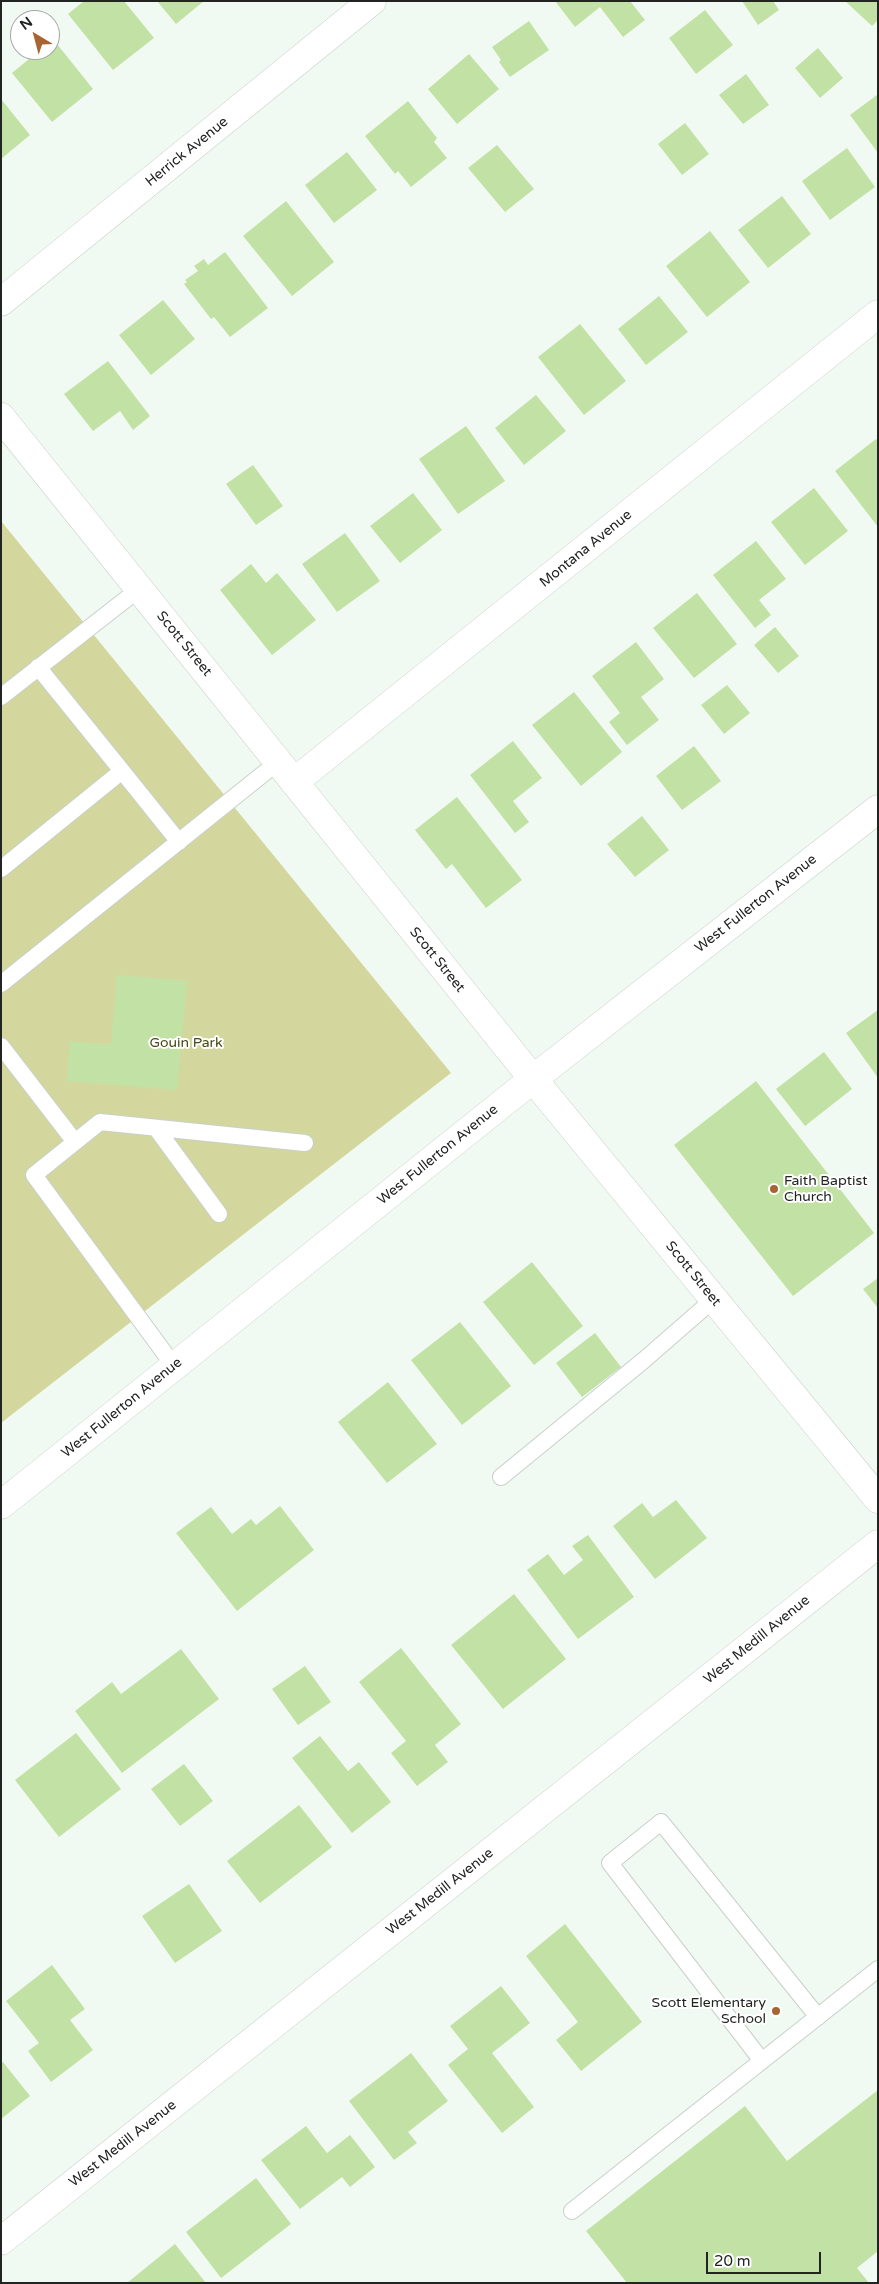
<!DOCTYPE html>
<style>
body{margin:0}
#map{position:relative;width:879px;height:2284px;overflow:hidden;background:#f1faf2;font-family:"Varela Round",sans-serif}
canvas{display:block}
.frame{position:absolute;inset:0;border:2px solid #212421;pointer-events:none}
.north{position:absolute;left:10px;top:10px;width:50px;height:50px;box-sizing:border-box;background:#fff;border:1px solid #a6a7a6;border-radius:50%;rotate:323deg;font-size:14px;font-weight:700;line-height:20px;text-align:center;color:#212421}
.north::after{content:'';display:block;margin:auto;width:18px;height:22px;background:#a86433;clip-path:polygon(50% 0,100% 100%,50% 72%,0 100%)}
.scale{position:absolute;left:706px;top:2252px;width:115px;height:22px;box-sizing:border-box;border:2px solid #212421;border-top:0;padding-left:6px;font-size:15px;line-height:18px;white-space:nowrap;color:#212421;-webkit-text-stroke:4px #fff;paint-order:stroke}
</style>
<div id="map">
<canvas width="879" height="2284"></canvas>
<div class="frame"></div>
<div class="north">N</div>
<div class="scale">20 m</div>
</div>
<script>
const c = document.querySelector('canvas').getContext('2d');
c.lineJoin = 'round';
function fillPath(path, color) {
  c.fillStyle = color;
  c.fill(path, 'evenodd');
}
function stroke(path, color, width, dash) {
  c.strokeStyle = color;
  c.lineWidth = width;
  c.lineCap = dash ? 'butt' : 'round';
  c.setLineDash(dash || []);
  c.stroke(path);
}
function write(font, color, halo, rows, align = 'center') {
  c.font = font + ' "Varela Round",sans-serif';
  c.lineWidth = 4;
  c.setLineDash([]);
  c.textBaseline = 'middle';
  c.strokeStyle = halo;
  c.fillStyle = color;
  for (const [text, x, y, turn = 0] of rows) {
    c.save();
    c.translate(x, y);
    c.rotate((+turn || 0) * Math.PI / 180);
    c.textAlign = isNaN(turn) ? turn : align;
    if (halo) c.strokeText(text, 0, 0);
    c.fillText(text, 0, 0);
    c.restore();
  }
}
fillPath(new Path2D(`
 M1,521l450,552 -450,350z`), '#d3d79e');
fillPath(new Path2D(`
 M84,1h40l30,37 -41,32 -45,-56z
 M157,1h47l-28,23z
 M555,1h75l15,19 -22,17 -23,-30 -25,20z
 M742,1h31l6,9 -21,15z
 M845,1h33v19l-6,6z
 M705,10l28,35 -37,29 -27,-36z
 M529,21l20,29 -39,27 -11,-15 2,-2 -9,-13z
 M53,39l40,50 -41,33 -40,-49 28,-23h10v-8z
 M818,48l25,30 -23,20 -25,-30z
 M469,54l30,35 -42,35 -29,-35z
 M746,74l23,31 -26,19 -24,-29z
 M877,95l1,1v57l-28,-38z
 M1,99l29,36 -29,24z
 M408,101l29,37 -3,4 13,16 -36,29 -13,-16 -3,3 -30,-38z
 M685,123l24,31 -27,21 -24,-31z
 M497,145l37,44 -29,23 -37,-44z
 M847,148l28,39 -45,33 -28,-39z
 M347,152l30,38 -43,33 -29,-38z
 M782,196l29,38 -43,34 -30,-38z
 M286,201l48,61 -42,34 -49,-60z
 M710,231l40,51 -43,35 -41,-51z
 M225,252l43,56 -38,29 -16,-20 -3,2 -27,-35 3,-2 -2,-2 13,-9 -4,-5 10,-7 4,6z
 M659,296l29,36 -42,33 -28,-36z
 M163,300l32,39 -44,36 -32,-40z
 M580,324l46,57 -42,34 -46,-58z
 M108,361l42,55 -17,14 -13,-19 -27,20 -29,-37z
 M536,395l30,36 -42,34 -29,-37z
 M466,426l39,55 -47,33 -39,-55z
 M876,439l2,2v86l-43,-56z
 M253,465l30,41 -27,19 -30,-41z
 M814,488l34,43 -43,34 -34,-43z
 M413,493l29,37 -42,33 -30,-37z
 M345,533l35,48 -43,31 -35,-48z
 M756,541l30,38 -27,21 12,15 -16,13 -42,-53z
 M251,564l15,19 11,-10 39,47 -44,35 -52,-65z
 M697,593l40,51 -43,34 -41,-50z
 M775,627l24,29 -21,17 -24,-28z
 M636,642l28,37 -23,18 18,23 -32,25 -18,-23 11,-9 -28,-37z
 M727,685l23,28 -26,21 -23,-29z
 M574,692l48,60 -41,34 -49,-61z
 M513,741l29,37 -29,23 16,21 -14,11 -45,-58z
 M694,746l27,35 -39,29 -26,-34z
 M457,797l65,83 -36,28 -34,-44 -6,5 -31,-39z
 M642,816l27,34 -34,27 -28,-33z
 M117,975l70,6 -10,109 -110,-9 3,-40 41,4z
 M878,1010v68l-32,-45z
 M824,1052l28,37 -47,37 -29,-37z
 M756,1081l118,152 -81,63 -119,-151z
 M532,1262l51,64 -49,39 -51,-63z
 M878,1278v30l-15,-19z
 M460,1322l51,64 -49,39 -51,-65z
 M595,1333l26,34 -39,30 -26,-34z
 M388,1382l49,62 -50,39 -49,-61z
 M676,1500l31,38 -52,41 -42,-53 29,-23 11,14z
 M280,1506l34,44 -77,61 -61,-78 35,-26 21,27 19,-15 5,6z
 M588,1535l46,62 -56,42 -51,-69 21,-16 16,21 19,-15 -11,-14z
 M514,1594l52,65 -63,50 -52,-64z
 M401,1648l60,76 -26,21 13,17 -31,24 -26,-33 15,-12 -47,-59z
 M181,1649l38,50 -97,74 -47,-62 37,-29 9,12z
 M305,1666l26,36 -33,23 -26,-36z
 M76,1733l45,56 -62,48 -44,-57z
 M320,1736l28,35 11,-9 32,40 -39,31 -60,-75z
 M184,1764l29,37 -33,25 -29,-37z
 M299,1805l33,42 -72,56 -33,-42z
 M189,1884l33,47 -47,32 -33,-47z
 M565,1924l77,98 -61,49 -25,-31 22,-18 -52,-66z
 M52,1965l33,44 -15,11 23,30 -42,32 -23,-31 11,-8 -33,-42z
 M501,1986l29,37 -38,30 42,54 -32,26 -54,-68 20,-16 -18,-23z
 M411,2053l37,48 -40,31 9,11 -23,17 -45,-59z
 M3,2062l27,34 -29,23v-55z
 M878,2090v161l-21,17 12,15h-242l-41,-52 159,-125 42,55z
 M306,2126l21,27 23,-18 25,32 -25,20 -8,-10 -42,32 -39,-49z
 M256,2178l35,46 -70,54 -35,-46z
 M175,2244l31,39h-79z`), '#c1e2a4');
const lane = new Path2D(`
 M1,697l138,-108
 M122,771l57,71
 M1,869l121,-98 -84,-104
 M1,984l277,-222
 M1,1046l74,96
 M156,1128l63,86
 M174,1366l-140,-191 66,-53 205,21
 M501,1477l143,-117 70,-61
 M762,2061l-152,-198 51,-41 157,195
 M572,2211l306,-242`);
const street = new Path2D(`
 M1,302l371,-301
 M1,417l532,662 345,420
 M294,782l584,-468
 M1,2241l877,-697`);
const secondary = new Path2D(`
 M1,1505l532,-426 345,-270`);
stroke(lane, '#c8d0c9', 18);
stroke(street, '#c8d0c9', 29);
stroke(secondary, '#c8d0c9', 29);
stroke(lane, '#fff', 16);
stroke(street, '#fff', 28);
stroke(secondary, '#fff', 28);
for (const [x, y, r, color] of [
 [774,1189,5,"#a86433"],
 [776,2011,5,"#a86433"]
]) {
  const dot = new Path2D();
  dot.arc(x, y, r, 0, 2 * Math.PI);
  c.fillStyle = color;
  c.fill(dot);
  stroke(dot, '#fff', 2);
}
write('14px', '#212421', '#fff', [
 ["Herrick Avenue",187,152,-39],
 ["Montana Avenue",586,549,-39],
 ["Scott Street",184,644,51],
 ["West Fullerton Avenue",756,904,-38],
 ["Scott Street",437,960,51],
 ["West Fullerton Avenue",438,1155,-39],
 ["Scott Street",693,1274,51],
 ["West Fullerton Avenue",122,1408,-39],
 ["West Medill Avenue",757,1640,-39],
 ["West Medill Avenue",440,1892,-38],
 ["West Medill Avenue",123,2144,-38]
]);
write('14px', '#464915', '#fff', [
 ["Gouin Park",186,1043]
]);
write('14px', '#212421', '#fff', [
 ["Faith Baptist",784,1181],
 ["Church",784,1197],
 ["Scott Elementary",766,2003,"right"],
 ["School",766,2019,"right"]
], 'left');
</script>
